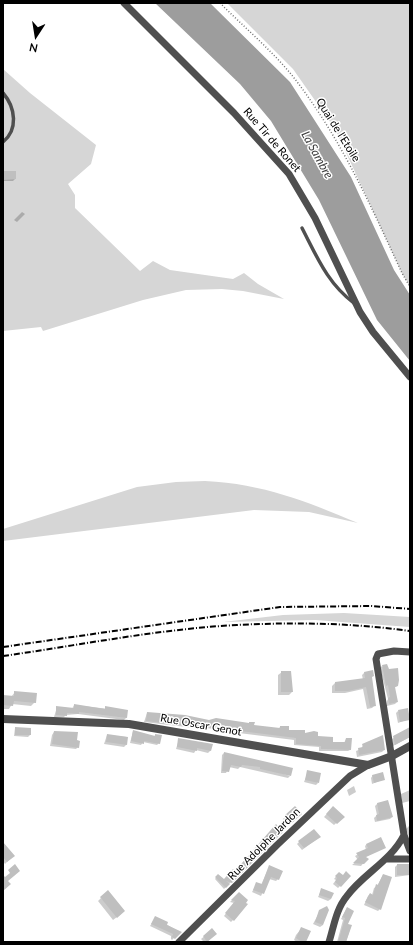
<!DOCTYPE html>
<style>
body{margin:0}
#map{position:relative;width:413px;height:945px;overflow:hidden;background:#fff;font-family:Lato,sans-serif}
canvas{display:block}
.frame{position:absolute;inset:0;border:4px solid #000;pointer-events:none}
.north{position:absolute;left:16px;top:16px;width:40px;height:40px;-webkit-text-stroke:3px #fff;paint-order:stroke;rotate:192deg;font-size:11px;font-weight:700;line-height:16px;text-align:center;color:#000}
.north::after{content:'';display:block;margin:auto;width:14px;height:18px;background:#000;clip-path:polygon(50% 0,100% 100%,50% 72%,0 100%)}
</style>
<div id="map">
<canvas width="413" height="945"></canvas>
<div class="frame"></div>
<div class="north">N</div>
</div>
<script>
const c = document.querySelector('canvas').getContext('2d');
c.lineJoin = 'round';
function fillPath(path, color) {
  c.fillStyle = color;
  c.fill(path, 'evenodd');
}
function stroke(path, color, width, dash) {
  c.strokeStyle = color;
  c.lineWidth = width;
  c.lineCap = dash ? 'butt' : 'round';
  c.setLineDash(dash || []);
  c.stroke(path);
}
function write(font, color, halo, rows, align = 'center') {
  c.font = font + ' Lato,sans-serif';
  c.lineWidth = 3;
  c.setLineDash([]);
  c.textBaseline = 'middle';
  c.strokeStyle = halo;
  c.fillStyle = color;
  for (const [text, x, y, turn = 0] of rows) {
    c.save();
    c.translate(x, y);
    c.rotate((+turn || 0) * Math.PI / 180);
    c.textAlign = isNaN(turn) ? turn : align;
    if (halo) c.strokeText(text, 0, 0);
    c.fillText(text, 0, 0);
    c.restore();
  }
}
fillPath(new Path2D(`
 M227,3h183v284l-8,-14 -67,-144 -42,-60z
 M3,69l27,24 66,52 -5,19 -23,20 7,11v13l65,63 13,-10 17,9 63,9 11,-6 14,11 26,15 -41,-8 -21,-2 -36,1 -43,10 -100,31 -2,-4 -38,4z
 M205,481c59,3 100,20 153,42l-49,-11 -55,-2 -251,31v-12l134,-42 39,-5z
 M344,613l66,4v10l-95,-7 -92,2 60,-7z`), '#d6d6d6');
fillPath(new Path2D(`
 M155,3h55l80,79 61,95 43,93 16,25v66l-33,-41 -58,-120 -48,-79 -31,-37z`), '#9d9d9d');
fillPath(new Path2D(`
 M3,172l12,7 -2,2h-10z
 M22,212l3,2 -8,8 -3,-2z
 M382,666l15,20 -3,2 3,14 -2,2 -8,2v-5l1,-2 -8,-31z
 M282,672h8l2,20 -3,3h-11v-20z
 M365,672l6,6 4,27 -3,3 -5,1 -4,-20 -18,4h-13v-7l3,-3 28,-3 -1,-5z
 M15,692l20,10 -4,4 -19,-2 -3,5h-6v-13l8,1z
 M74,705l53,6 -1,7 -2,2 -46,-6 -12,1 -2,2h-10l3,-10 15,2z
 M398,711l11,8 -11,4 -2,-10z
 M147,713l131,16 2,-2 8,4 28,5 16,7h12l2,-4 4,11 -2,1h-29v-4l-25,-2v-5l-63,-8 1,-3 -14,-2 -2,2 -11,-1 -2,1 -59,-7z
 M15,728l15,1v6l-2,2 -14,-1z
 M410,728v9l-17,9 -1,-7z
 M133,731l21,6 1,-2 4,8 -2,2 -14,-3 -2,3 -11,-2z
 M54,732l22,9 2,6 -2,2 -26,-3 2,-11z
 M107,735l20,2 -1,8 -2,2 -20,-3z
 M179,739l33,6 -2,6 -2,2 -12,-3 -2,3 -18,-4z
 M363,745l21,5 -2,2 -25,5 -1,-6 5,-2z
 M224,753l66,23 -2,2 -48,-11 -2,2 -9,-2 -3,6h-5l1,-18z
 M308,772l10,11 -2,2 -12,-3z
 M373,775l11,4 -12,5 -1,-6z
 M354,786l2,6 -7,4 -2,-6z
 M410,790v11l-8,2 -1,-9z
 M378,803l14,14 -2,2 -15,3 -1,-4 3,-3 -2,-9z
 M295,807l5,7 -11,11 -6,-6z
 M333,807l10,10 -9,8 -10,-8z
 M409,826h1v14l-4,-11z
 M281,832l-57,57 -9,-10 3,-4 6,5z
 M317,839l-15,11 -5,-6 2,-2z
 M3,844l10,12 -8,8 -2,-3z
 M367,844l17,4 -19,9 2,2 -6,7 -9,-1 6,-5 -3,-4 11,-6 -1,-4z
 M397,865h13v10l-15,2v-10z
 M269,867l9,12 -2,2 -7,-2 -8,17 -9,-4 5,-9 4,2z
 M339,873l4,3h7l-12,12 -5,-4 3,-4 -2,-1z
 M383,875l-3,34 -2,2 -14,-6 4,-9 2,-2 2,1 2,-7 3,-2z
 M322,889l9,10 -3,2 -10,-4z
 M239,893l-6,27 -2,2 -7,-6 10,-13 -4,-1z
 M101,898l20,16 -8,6 -15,-19z
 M347,908v16l4,2 -5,16h-9l6,-22 -2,-1z
 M320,911l3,14 -3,2 -7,-3z
 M155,918l25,14 -8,8 -1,-1v-3l-21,-10z
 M301,929l4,13h-8l-3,-2 2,-5z
 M212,930l4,4 -9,8h-3l-3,-3z`), '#0003');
fillPath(new Path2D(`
 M3,171h13v8l-13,1z
 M387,664l2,5 9,-1 1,12 -1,6 -3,1 3,15 -9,2 -1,-6 2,-1 -2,-12 -2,1 -4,-21z
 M373,670l1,6 -2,1 4,29 -6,1 -4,-20 -18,4h-13v-9l30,-4 -1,-6z
 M281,671h10l2,21h-12z
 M14,691l23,2 -1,10 -22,-2 -1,5 -10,-1v-10l11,1z
 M74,704l31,5v-3l23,4 -1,8 -48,-6v2l-12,-1v3l-11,-1v-9l18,2z
 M408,708l2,12 -10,2 -2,-12z
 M147,712l38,3 24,5 7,-2 33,5v-1h6l-1,3 26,3v-2h9v4h16v3l9,-2 4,1v4l15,1v5h12l1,-4h6l-1,12 -30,-1v-3l-25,-2v-6l-64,-8 1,-3 -13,-1 -1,2 -13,-2v2l-60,-7z
 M15,727l16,1v7h-16z
 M410,727v10l-15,8 -2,-9z
 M133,730l22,6v-2l7,1 -2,9 -16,-3v3l-13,-3z
 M54,731l24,1 -1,8 3,1 -1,7 -27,-4z
 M107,734l21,3 -1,8 -21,-3z
 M383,735l2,15 -26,5 -1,-7 5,-1 -1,-3z
 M178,738l35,6 -2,7 -14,-3v3l-20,-4z
 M224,752l69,16 -2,8 -31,-7v-2l-18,-2 -1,2 -10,-2 -2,7 -7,-1z
 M307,770l14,3 -2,10 -14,-3z
 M383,772l2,8 -11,3 -2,-8z
 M388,800l5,17 -16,4 -1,-6 3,-1 -2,-11z
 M295,806l7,8 -10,9 -8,-7z
 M333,806l12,11 -8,7 -11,-10z
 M276,824l7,8 -51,51 -6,-2 4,3 -4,4 -11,-11 3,-3 6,5 9,-10 2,2z
 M314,829l7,8 -17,11 -6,-7z
 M381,837l5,11 -20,9 3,2 -5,5 -11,-1 6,-6 -3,-4 12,-5 -2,-4z
 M3,842l12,14 -8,6 -4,-5z
 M15,864l5,7 -12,10 3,3 -8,7v-16l2,2 5,-4 -2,-3z
 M397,864h13v11h-13z
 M269,865l14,6 -4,9 -8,-3 -7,17 -11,-4 3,-8 6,2z
 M346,871l5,5 -10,11 -6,-5 2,-4 -2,-2 4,-4 4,3z
 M383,874l9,3 -11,33 -16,-8 5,-9 3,2 3,-11 2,1z
 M321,888l13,5 -3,6 -12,-4z
 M108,890l17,21 -8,7 -17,-21z
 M239,892l9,8 -2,3 2,1 -14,17 -9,-8 10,-12 -4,-1z
 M327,906l2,4 -6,15 -8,-3 4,-12z
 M347,907l7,4 -6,13 4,1 -6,17h-8l7,-24 -3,-1z
 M155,916l13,6 -1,3 15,7 -7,7 -3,-2 1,-3 -22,-10z
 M301,927l10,4 -5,11h-4l-6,-4z
 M212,928l5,6 -10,8 -4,-6z`), '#bfbfbf');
stroke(new Path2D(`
 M220,3c23,23 50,46 71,71 49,62 78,128 111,199l8,14`), '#717171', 1.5, [1, 2]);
stroke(new Path2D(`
 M3,93c13,15 15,37 0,49
 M302,228c15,29 26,56 52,75`), '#4f4f4f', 3.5);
stroke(new Path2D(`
 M124,3l110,110 55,61 26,44 45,94 13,20 37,45
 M404,835l6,16
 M386,859h24
 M179,942l98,-97 73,-69 18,-11
 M329,942c5,-16 7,-33 18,-46 16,-22 44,-35 57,-61l-28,-176 2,-5 16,-3 16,1`), '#4f4f4f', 7);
stroke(new Path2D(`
 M3,719l126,5 239,41 24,-9 18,-10`), '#4f4f4f', 8);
stroke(new Path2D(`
 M3,647l277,-40 92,-1 38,3
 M3,656c78,-11 156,-27 234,-31 58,-3 116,-2 173,6`), '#000', 2, [6, 2, 1, 2]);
write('11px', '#000', '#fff', [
 ["Quai de l'Etoile",338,130,58],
 ["Rue Tir de Ronet",272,140,49],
 ["Rue Oscar Genot",201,725,10],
 ["Rue Adolphe Jardon",264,844,-45]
]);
write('italic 12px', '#3e3e3e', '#fff', [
 ["La Sambre",317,155,61]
]);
</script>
